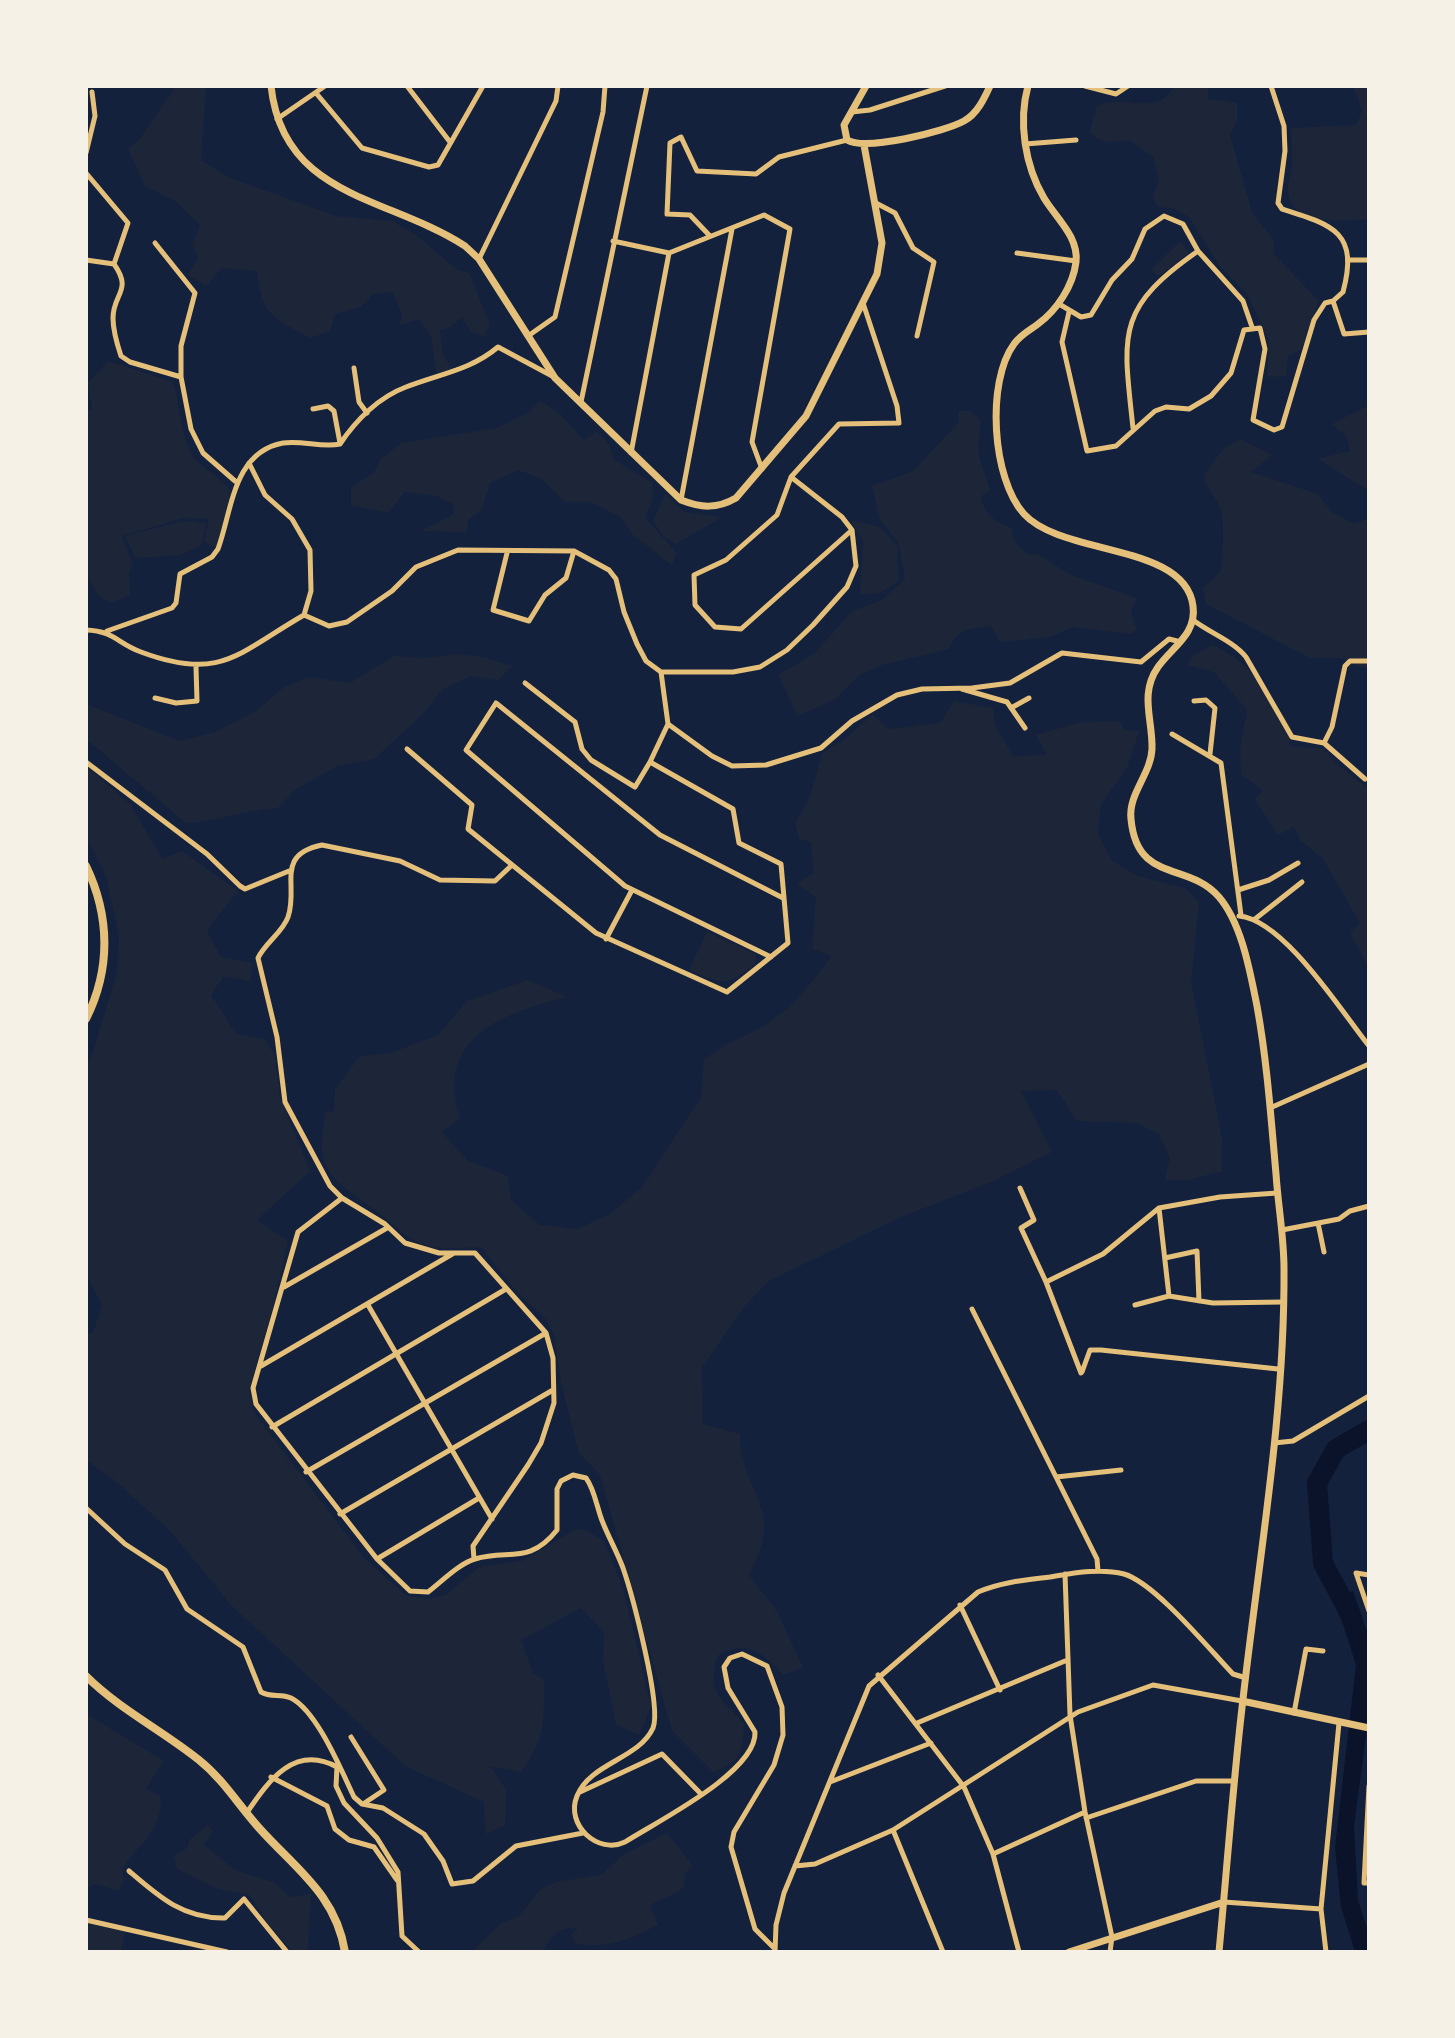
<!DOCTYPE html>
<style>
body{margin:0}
#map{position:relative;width:1455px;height:2038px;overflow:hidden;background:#14213d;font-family:"Public Sans",sans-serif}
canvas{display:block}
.frame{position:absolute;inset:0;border:88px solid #f6f1e7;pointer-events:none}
</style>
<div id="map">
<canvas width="1455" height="2038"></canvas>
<div class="frame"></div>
</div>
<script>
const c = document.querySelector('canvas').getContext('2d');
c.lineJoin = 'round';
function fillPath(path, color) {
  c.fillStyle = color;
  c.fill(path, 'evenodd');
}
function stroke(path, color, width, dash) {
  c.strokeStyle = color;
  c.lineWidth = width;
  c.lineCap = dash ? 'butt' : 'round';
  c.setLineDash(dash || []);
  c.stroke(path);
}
fillPath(new Path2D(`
 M176,86l30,1 -5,73 27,17 108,39 56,5 24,14 42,35 11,3 21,52 -6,11 -13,-4 -9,-15 -11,10 -11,3 3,25 11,17h-18l-5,-36 -12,-17 -19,6 2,-12 -10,-21 -19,2 -12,13 -26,7 -5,17 -20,7c-37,-21 -49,-22 -53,-67l-35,-3 -16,18 -18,-11 10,-17 -6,-13 8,-20 -25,-24 -30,-15 -17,-37 11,-9z
 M1174,86h34v13l29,4v18l-7,14 22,77 21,27 1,15 45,47 -18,48 -13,7 -2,20 -19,1 2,-36 -21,-46 -29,-30 -30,-48 -16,-9 -16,-1 -4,-11 6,-17 -6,-22 -24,-17c-17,3 -27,4 -40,-8l8,-26c22,-13 63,12 77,-20z
 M1353,86h16v133c-25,2 -79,8 -81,-28 -1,-8 3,-17 4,-25 1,-12 -1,-26 -1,-38l65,-3 6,-14z
 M1180,241l9,12 -30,23 -8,-6z
 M108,361l65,21c8,23 7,62 25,80 13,12 22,14 33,30l-15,57 -12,-8 5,-22 -25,-1 -62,18 11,29 -4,9 1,21 -19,8 -11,-6 -14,-22v-164l6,-1 -4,-27z
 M540,401l18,11 26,28 13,-9 13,14 3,14 39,24 2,11 -9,24 32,35 -5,12 -39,-30 -12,-18 -30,-15h-26l-25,-24 -22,-8 -28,13 -8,26 -14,11 -1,12 -46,-1 33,-17v-10l-18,-8 -31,-4 -17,21 -37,-8v-17l23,-16 7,-13 20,-16 96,-15 32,-16z
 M1369,405v86l-51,-32 32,-8 -3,-14 -15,-13z
 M958,411h13l10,10 -3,31 12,39 -9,5c3,20 14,25 31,32l2,13 13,13 12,1 30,19 67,24 -5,15 6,16 -6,5 -58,-7 -23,10 -50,5 -9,-16c-20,2 -34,3 -42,23l-67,16 -23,10 -23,24 -38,17 -20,-41 37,-22 37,-42 30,-11 23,-21 -7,-37 -18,-22 -8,-34 41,-15 46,-49z
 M1240,439l32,16 -21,17 67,22 14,18 22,12 15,-6v150l-10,-1 -15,-9h-34l-104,-54 -3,-16 18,-17c1,-19 4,-42 0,-61 -3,-13 -15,-18 -17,-35l20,-27z
 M665,494l20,18 37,5 -46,27 -12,-7 -11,-16z
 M850,520l29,7 18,18 2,36 -19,12 -20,2 3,-55z
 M183,521l23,2 -5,22 -21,10 -45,3 -10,-22z
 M1213,645c39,18 54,47 78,81l-2,20 35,3 10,13 35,27v179l-19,-35 10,-10 -37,-64 -22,-18 -7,-14 -16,8 -23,-36 8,-8 -22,-17 -1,-27 7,-37 -33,-38 -27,-7 5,-9z
 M396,655c29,7 44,-2 72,0 15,1 31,7 45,11l-15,14 -27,-4 -28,13 -22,27 -47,43 -37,7 -42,24 -17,18c-34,2 -60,13 -92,15l-100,-84v-35l94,37 35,-9 41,-21 28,-24 25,-10 41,6z
 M954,701l39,7 2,17 18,31 34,-1 -11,-20 45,-13 38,-1 6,9 14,1 -12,37 -26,36 -3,30 14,27 26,15 47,12 14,14 -8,79 31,158v32l-33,9h-24l5,-22 -11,-24 -23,-11 -59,-2 -20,-31 -36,1 31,61 -61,30 -90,35 -132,64 -24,25 -43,61 1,57 37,10c0,62 48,71 9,141l28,36 26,57 -20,7c-19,-22 -37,-36 -65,-20 -13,39 4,42 26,69 -1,30 -3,37 -31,48l-41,-41 -72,-256 -21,-22 -18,-70 -7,-48 -8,-16 -29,-27 -35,-44c-19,-2 -37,3 -55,-2 -18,-5 -32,-20 -46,-31 -43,-35 -70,-37 -55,-103l8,-1 1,-22 25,-33 31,-3 47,-18 29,-34 61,-21 39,17c-63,16 -133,39 -107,122l-18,13 25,28 41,16 3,24 29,25 37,4 33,-15 32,-27 59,-90 3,-37c22,-19 44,-23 67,-39 25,-17 42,-40 61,-65l-20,-7 4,-51 -19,-15 17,-10 -3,-31 -12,-3 -4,-16c16,-21 20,-44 27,-70l22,-13 29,-26 14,15 53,-6z
 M86,766l45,39 31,54 20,-8 56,40 -31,40 14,26 31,6 -2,18 -26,-5 -13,19 25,39 29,5 10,17 5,41 30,74 -53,49 31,21 -16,70 -23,78 5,24 112,147 40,35 21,4 19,-4 33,-28 43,-6 52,-31 10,-1 20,12 20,50 27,116 -12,28 -23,-11 -13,-63 1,-29 -23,-24 -60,32 12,33 11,7c0,42 2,57 -23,92l-31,-6 16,24 -1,35 -19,9 -2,-32 -79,-36 -174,-161 -59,-72 -53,-49 -33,-24v-127h7l9,-28 -16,-31v-210l5,-6 26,-86 2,-36 -13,-59 -20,-41z
 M707,932l49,22 -1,10c-29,23 -31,21 -66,6z
 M86,1714l78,47 -18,27 15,9c0,39 -23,45 -39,73l2,9 -5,12 -24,-7 -9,5z
 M208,1825l5,6 -9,14 31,25 40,13 15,14 21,-3 -3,58h-15l-25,-28 -18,-29 -32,-6 -41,-20 -3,-13 13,-8 3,-9z
 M667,1833l26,33 -7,6 -3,16c-11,9 -22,9 -33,18l8,19c-29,14 -50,25 -83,18l-4,-8 7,-7c-17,-2 -29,8 -35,24h-71l29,-29 18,-7 22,-27 14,-7 46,-7 23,-21z
 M86,1922l39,10 -4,20h-35z`), '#1d2539');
fillPath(new Path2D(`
 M1353,1591l16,46v77l-15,112 4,74 11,34v18h-14l-14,-45 -6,-60 21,-182 -22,-69z`), '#0b132b');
stroke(new Path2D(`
 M1352,1618l-29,-55 -6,-80 19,-34 33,-19`), '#0b132b', 20);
stroke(new Path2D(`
 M407,86l43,56
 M1085,86l31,8 12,-8
 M1271,86l13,40 1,25 -7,52 4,6c51,16 77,23 61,83l-10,9
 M316,93l46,55 67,19 9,-2 45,-79
 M852,112l18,-2 75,-24
 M277,119l48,-33
 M1025,144l51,-4
 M86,153l9,-37 -3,-24
 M86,173l42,50 -14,41c19,27 -1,29 -1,54 0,12 4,26 8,38l9,6 51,15
 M874,202l21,11 18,35 21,14 -17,74
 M710,236l-20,-21 -23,-1 3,-71 11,-6 16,34 59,3 23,-17 68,-17
 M613,241l56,12 95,-38 26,14 -38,213 10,27
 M155,243l40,50 -14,53v31l10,52 12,24 32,28
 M1017,253l59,8
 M479,259l77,-158 2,-15
 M86,260l28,4
 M1349,260h20
 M1059,304l22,13 10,-2 21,-35 20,-21 13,-30 19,-13 19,8 15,27 45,50 9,26
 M1069,312l-7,30 25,109 29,-5 39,-35 11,-4 23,2 22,-13 20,-23 13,-43 16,-2 5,21 -12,71 21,10 8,-3 32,-107 11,-17 8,-2 11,33 25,-2
 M528,336l27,-19 48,-205 2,-26
 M354,368l5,34 8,11
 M581,402l66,-316
 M313,409l15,-3 6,5 6,32
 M1133,428c-10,-94 -18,-119 65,-177
 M631,453l38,-200
 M791,477l-14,38 -51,45 -32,15 1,30 20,22 26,2 111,-99
 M681,500l51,-271
 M507,553l-14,57 36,11 16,-26 21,-17 8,-27
 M304,615l25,11 18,-4 45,-31 24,-24 42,-17 116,1 35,19 7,9 8,33 13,32 9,17 15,11h72l27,-5 27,-17 26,-25 34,-38 9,-21 -4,-36 -10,-13 -51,-40 48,-53 60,-1 -2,-17 -34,-103
 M1193,620c17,13 40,21 53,37l46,80 32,6 41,36
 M86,630c28,1 31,13 55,22 80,30 97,1 163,-37l7,-24 -1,-41 -18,-31 -27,-24 -16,-32
 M107,631l65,-23 4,-5 4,-29 32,-17 6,-8c14,-38 15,-97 65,-106 19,-3 39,5 57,1 16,-24 39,-47 66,-57 33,-13 65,-17 92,-40l56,30
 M525,683l50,39 7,27 9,11 44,27 15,-25
 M962,689l45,13 18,26
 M155,698l21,5 21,-2 -1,-34
 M1194,701l12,-1 9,8 -5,46
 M1011,708l18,-10
 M668,724l44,32 20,10 34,-1 55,-17 31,-27 45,-26 25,-6 50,-1 38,-5 52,-30 79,9 28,-23 12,3
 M1172,734l49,29 20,152
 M1324,743l8,-16 13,-61 5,-5h19
 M407,749l65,56 -4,24 128,104 131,59 61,-49 -7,-79 -42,-21 -6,-34 -83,-47 18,-38 -7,-52
 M86,762l121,92 33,32 5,3 44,-18
 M1238,890l31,-10 29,-17
 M1239,916c45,4 102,95 130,130
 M1255,919l47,-37
 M606,939l26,-49
 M771,957l-146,-71 -159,-136 30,-47 164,132 123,63
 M1270,1108l99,-44
 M1020,1188l14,32 -13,8 25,54
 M342,1198l-44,34 -45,156 3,16 121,155 33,32 18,1c13,-10 32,-29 47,-33 34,-10 54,6 82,-29v-41l4,-8 12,-6 13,3c9,12 11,31 17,45 6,15 14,29 20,45 9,26 39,138 30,160 -14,31 -63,35 -76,68 -12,29 21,59 48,46 31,-20 132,-70 130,-110l-27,-44 -4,-21 6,-9 12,-4 25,12 15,41 1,28 -9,30 -40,67 -3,15 24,82 19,19
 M1159,1208l10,88 44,7 70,-1
 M1318,1223l6,29
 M1282,1230l57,-11 11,-8 19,-5
 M1165,1258l32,-7 2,50
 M284,1287l103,-59
 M368,1305l124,214
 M1135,1305l34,-9
 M972,1309l125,250 1,12
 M261,1366l193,-113
 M1082,1372l8,-22h11l177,19
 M1081,1373l-35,-91 57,-28 56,-46 61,-11 57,-4
 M272,1427l234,-138
 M1274,1443l19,-2 76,-45
 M306,1472l240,-139
 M1056,1477l65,-7
 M86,1508l39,36 40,26 22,39 56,38 18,45c10,6 20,1 30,6 26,13 50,72 63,99l8,7 21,4 41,26 19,27 9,23 21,-3 43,-35 67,-13
 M340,1514l213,-124
 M377,1559l102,-61
 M474,1559l-1,-13 55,-81 13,-22 13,-40 -1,-45 -7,-25 -71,-80h-36l-34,-10 -20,-19 -43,-26 -12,-12 -45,-84 -8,-65 -19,-79c7,-15 25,-26 30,-41 11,-31 -14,-62 34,-72l78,16 40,19 55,1 17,-16
 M1065,1574l5,141 15,97 27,125 -2,15
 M1369,1575l-13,-2 13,38
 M960,1605l40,85
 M878,1675l86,112 29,67 26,98
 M1294,1713l12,-64 17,2
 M917,1723l148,-62
 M351,1737l33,53 -21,14
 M271,1777l56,29 8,23 14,11 25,7 23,33
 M830,1782l101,-39
 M1369,1786l-5,97h5
 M580,1792l82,-38 39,40
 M248,1811c21,-31 47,-67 89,-44l-1,19 8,17 33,35 21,34 4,64 17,16
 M1086,1818l110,-37h39
 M893,1830l50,122
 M993,1854l92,-42
 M795,1866l20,-2 78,-34 185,-118 75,-27 89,16
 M129,1871c29,25 54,48 96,47l19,-19 43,53
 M1224,1902l97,7
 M86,1920l141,32
 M775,1952l1,-27 8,-32 85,-207 109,-94c23,-10 48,-12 72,-15 24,-4 50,-9 74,-3 31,9 85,75 109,100l13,4
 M1326,1952l-5,-43 18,-186`), '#e5c07b', 5);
stroke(new Path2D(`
 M271,86c12,112 117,110 194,160l14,13 76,119 126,122c20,8 36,9 55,-2l70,-82 71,-142 5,-31 -18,-98
 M866,86l-22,39 3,15c19,11 97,-8 117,-19 13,-7 20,-22 26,-35
 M1028,86c-10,36 -3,80 16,112 12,20 35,39 32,64 -3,24 -19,48 -38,62 -8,6 -18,11 -24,20 -28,38 -22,135 10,170 38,42 161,29 169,92 4,28 -21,41 -35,61 -19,27 -5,53 -6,82 -1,25 -24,45 -21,70 6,65 57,42 88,78 23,27 31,75 38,109 10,55 14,112 19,168 2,31 8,63 8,95 1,144 -25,288 -41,430 -10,84 -16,169 -24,253
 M1242,1701l127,27
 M1069,1952l155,-50`), '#e5c07b', 7);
stroke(new Path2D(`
 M86,866c24,50 25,103 0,153
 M86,1676c33,33 77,55 113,84 25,20 40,46 61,69 36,40 76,66 85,123`), '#e5c07b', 8);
</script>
